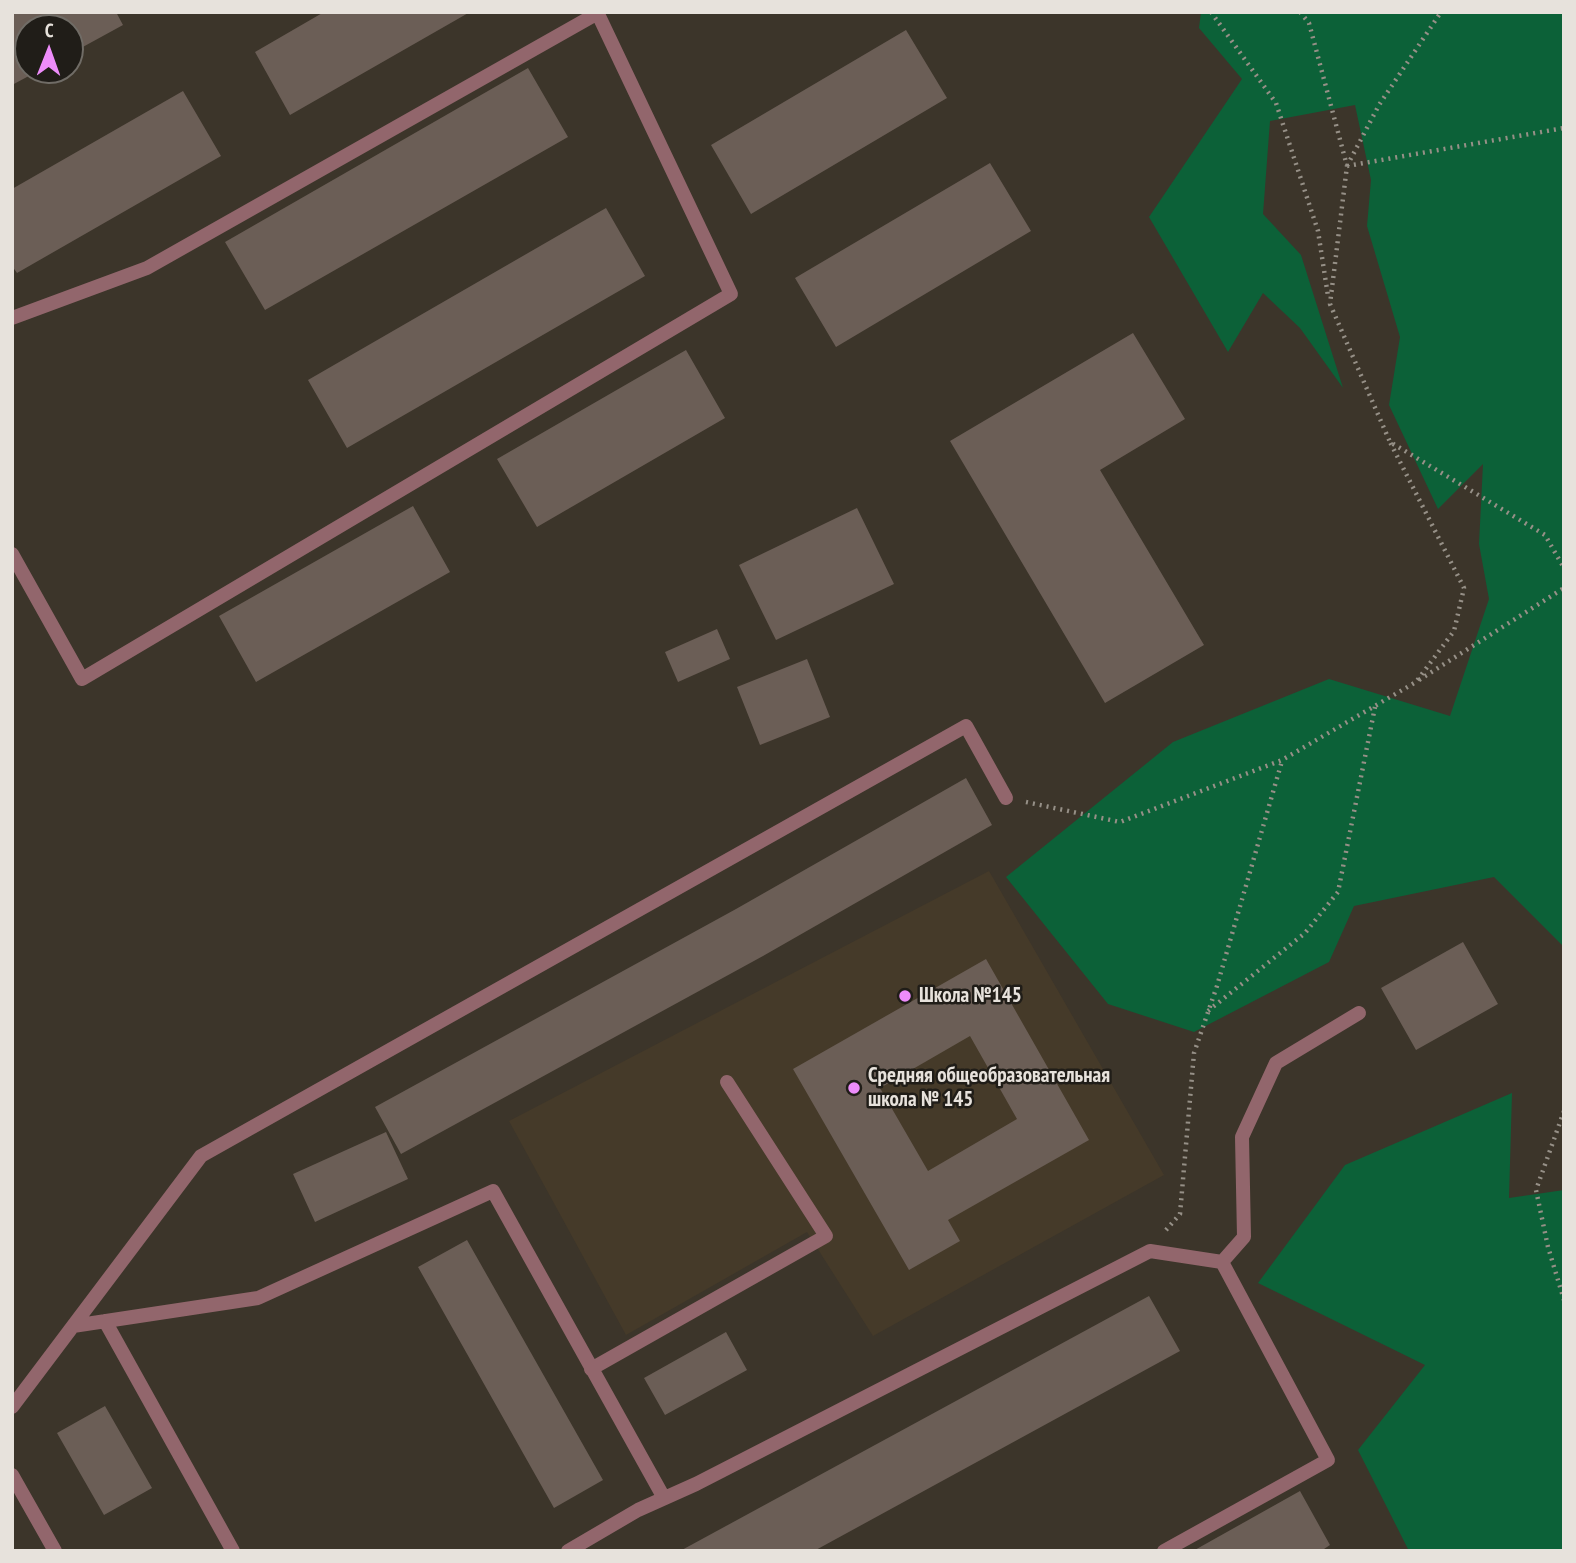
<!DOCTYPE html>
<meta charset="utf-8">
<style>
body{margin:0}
#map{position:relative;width:1576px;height:1563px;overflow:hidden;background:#3c352a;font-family:"PT Sans Narrow",sans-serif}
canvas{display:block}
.frame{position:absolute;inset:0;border:14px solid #e7e2dc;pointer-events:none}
.north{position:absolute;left:14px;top:14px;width:70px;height:70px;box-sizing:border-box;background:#201d18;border:2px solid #706c66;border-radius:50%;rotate:1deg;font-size:19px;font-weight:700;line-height:28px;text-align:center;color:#e7e2dc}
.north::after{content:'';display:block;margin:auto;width:24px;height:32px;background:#ed8cfa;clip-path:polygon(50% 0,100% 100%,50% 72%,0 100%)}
</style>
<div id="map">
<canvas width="1576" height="1563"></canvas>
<div class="frame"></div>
<div class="north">С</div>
</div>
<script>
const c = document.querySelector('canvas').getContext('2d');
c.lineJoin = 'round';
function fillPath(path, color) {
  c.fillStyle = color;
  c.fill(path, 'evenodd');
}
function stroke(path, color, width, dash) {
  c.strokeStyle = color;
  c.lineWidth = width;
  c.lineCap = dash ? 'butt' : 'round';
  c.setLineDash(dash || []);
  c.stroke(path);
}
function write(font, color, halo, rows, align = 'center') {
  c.font = font + ' "PT Sans Narrow",sans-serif';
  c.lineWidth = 5;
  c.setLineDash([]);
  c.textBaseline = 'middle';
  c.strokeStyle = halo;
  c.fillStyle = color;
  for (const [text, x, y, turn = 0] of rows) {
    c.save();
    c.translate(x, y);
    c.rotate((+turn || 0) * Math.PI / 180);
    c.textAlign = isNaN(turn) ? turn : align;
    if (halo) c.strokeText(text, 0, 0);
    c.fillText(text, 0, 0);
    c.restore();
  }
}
fillPath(new Path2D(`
 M989,871l175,304 -291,161 -66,-104 -181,103 -117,-214z`), '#453a29');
fillPath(new Path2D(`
 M1201,12h363v935l-70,-70 -140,29 -25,56 -135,70 -86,-28 -102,-127 167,-135 156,-63 121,37 39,-117 -10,-55 4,-80 -45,45 -49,-104 11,-68 -33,-111 4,-46 -16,-75 -85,16 -7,93 38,41 42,133 -43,-60 -37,-35 -35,59 -79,-135 93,-138 -43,-51z
 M1512,1093l-3,105 55,-8v361h-155l-51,-101 67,-85 -167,-82 87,-118z`), '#0c6138');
fillPath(new Path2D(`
 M12,12h104l7,13 -53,29v-26h-42v42h12l-28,15z
 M324,12h146l-180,103 -35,-63z
 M906,30l41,68 -196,116 -40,-69z
 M528,68l40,69 -303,173 -40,-68z
 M183,91l38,65 -204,117 -5,-7v-77z
 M990,163l41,68 -195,116 -41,-69z
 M606,208l39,68 -298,172 -39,-68z
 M1133,333l52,86 -85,51 104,175 -99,58 -155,-262z
 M686,350l39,68 -188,109 -40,-68z
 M413,506l37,66 -194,110 -37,-66z
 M857,508l37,76 -118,56 -37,-75z
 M717,629l13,30 -52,23 -13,-30z
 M807,659l23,58 -70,28 -23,-58z
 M966,778l26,47 -229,131 -362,198 -26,-47 361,-198z
 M1463,942l35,62 -82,46 -35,-62z
 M986,959l103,181 -141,80 12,21 -51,29 -116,-201zM970,1036l47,83 -89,52 -48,-83z
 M386,1132l22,47 -93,43 -22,-48z
 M467,1240l136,240 -49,28 -136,-241z
 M1149,1296l31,55 -366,200h-134z
 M726,1332l21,38 -82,45 -21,-37z
 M105,1406l47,82 -48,27 -47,-82z
 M1300,1491l30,54 -9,6h-128z`), '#6b5e56');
stroke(new Path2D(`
 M1211,12l65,91 42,128 10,65
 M1300,12l9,11 38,143 -17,138 60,138 155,93 19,33
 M1347,166l217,-38
 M1347,166l32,-61 62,-93
 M1419,680l145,-92
 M1026,802l94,20 162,-62 134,-78 38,-51 10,-43 -74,-146
 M1208,1011l97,-78 33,-41 37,-185
 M1564,1111l-28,79 12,57 16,53
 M1166,1230l14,-16 14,-161 23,-67 65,-225`), '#969087', 4.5, [2, 5]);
stroke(new Path2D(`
 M12,318l135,-50 451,-255
 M12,554l70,125 649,-385 -134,-282
 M105,1321l128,230
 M73,1326l185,-28 235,-107 171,307
 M591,1369l235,-133 -99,-154
 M12,1407l189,-251 765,-430 40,72
 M568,1551l70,-41 58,-26 454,-233 72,11 22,-25 -2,-100 34,-74 83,-50
 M1164,1551l164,-91 -106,-198`), '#92666c', 14);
stroke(new Path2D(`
 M12,1475l43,76`), '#92666c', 14);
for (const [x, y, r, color] of [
 [905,996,7,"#ed8cfa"],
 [854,1088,7,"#ed8cfa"]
]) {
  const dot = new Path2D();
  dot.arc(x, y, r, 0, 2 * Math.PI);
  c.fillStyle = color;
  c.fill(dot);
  stroke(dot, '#201d18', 2.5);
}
write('bold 21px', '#e7e2dc', '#201d18', [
 ["Школа №145",919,996],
 ["Средняя общеобразовательная",868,1076],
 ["школа № 145",868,1100]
], 'left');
</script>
